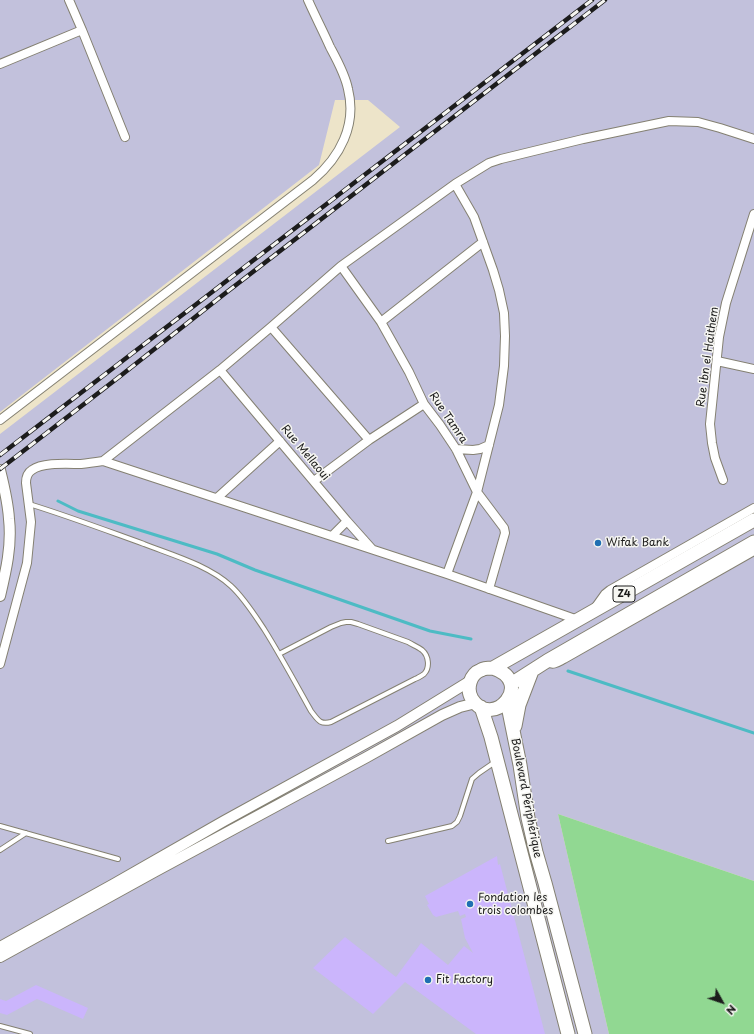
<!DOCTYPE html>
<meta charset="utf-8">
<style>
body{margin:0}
#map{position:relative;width:754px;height:1034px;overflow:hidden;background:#ede4c9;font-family:"Playpen Sans",sans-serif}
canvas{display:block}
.north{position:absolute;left:702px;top:982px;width:40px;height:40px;-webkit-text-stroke:3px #f6f6f2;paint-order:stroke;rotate:130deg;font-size:11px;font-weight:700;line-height:16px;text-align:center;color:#1c1c1c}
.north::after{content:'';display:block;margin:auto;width:14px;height:18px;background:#1c1c1c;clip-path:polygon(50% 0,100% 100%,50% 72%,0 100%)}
</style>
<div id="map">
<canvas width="754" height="1034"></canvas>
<div class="north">N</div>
</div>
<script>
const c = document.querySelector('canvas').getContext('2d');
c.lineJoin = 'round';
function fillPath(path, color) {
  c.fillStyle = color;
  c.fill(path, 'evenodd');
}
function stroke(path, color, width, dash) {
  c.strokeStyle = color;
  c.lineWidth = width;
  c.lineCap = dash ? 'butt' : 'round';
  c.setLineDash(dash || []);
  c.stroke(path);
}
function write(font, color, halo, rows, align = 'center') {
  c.font = font + ' "Playpen Sans",sans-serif';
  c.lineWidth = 3;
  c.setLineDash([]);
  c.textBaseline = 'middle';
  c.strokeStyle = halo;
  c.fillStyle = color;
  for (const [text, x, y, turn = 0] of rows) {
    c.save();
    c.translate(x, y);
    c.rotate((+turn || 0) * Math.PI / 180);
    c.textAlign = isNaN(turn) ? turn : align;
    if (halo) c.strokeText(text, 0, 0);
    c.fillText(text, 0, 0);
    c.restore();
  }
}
fillPath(new Path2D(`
 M0,0h754v881l-196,-67 51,220h-609v-600l400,-307 -32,-27h-33l-16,65 -319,247z`), '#c2c1dc');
fillPath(new Path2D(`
 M558,814l196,67v153h-145z`), '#91d892');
stroke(new Path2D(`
 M58,501l20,10 139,43 38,16 175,61 41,8
 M568,671l186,62`), '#4dbbc4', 3);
fillPath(new Path2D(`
 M497,856l1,9 2,-1 45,170h-69l-71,-52 -32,32 -60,-46 32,-31 51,40 25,-34 27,22 16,-19 9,7 -8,-15 -4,-19 5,-2 -1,-3 -5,2 -2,-5 -22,6 -3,-2 -6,-10 2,-1 -4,-8z
 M36,985l52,23 -5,11 -46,-20 -30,16 -7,-2v-14l6,2z`), '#cbb5fc');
const service = new Path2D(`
 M29,504c39,12 76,26 115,40 28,11 64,21 87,42 13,12 23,28 33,43 17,27 32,55 47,82 7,9 9,14 20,11l84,-43c3,-1 6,-3 9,-5 6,-6 5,-18 -2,-24 -4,-3 -9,-5 -14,-8l-50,-18 -7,-2h-5l-5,1 -10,4 -52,27
 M0,826l118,33
 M388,841l64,-15 5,-4 3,-6 12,-37 7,-6 16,-11
 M0,850l26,-17
 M0,1026l30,8`);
const minor = new Path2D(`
 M69,0l13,30 43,107
 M0,64l82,-34
 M341,266l40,56 28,50 15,32 16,21 16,24 21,43 27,36 1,5 -16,56
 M381,322l102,-80
 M271,327l98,113
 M717,361l37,8
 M220,370l127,151 25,28
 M0,420l313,-240c27,-23 44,-55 35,-91 -3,-15 -11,-29 -18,-42 -7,-16 -15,-31 -22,-47
 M456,449l17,1 7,-1 9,-4
 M103,461l344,113 131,46
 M723,480l-8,-22 -3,-15 -2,-19 9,-87 7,-34 28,-89
 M314,481l55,-41 55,-36
 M217,498l63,-57
 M332,536l15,-15
 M447,574l30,-82 22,-87 5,-39 1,-30 -1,-23 -5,-23 -6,-20 -19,-53 -19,-33
 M595,608l10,-14 5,-4 144,-82
 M548,662c5,4 10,0 16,-3l190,-108
 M0,664l27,-101 4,-41 -5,-39c0,-5 1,-10 6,-13 11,-8 36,-6 49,-6 8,-1 15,-2 22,-3l117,-91 51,-43 70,-61 114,-82 34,-21 12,-4 82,-20 86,-18 29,1 22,6 34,11`);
const tertiary = new Path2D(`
 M0,470c4,16 8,33 9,49 3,26 -3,52 -9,77
 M0,947l114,-63 110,-63 173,-95 73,-45
 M0,957l154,-85 213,-115 75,-42 18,-8 16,-4`);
const trunk = new Path2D(`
 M493,668c43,14 0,63 -21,31 -6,-10 -2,-25 9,-29 3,-2 8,-2 12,-2l261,-148
 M511,684l36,-23 207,-119
 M507,701l13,64 8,53 8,34 9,31 40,151
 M481,707l10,30 77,297
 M515,726l4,-21 13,-34`);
stroke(service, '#848072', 6);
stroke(minor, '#848072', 10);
stroke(tertiary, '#848072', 12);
stroke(trunk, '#848072', 15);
stroke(service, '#fff', 4);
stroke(minor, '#fff', 8);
stroke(tertiary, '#fff', 10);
stroke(trunk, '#fff', 13);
const rail = new Path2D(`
 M0,455l592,-455
 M0,469l119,-92 104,-82 382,-295`);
stroke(rail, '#1c1c1c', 4.5);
stroke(rail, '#f6f6f2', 3, [9]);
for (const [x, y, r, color] of [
 [598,543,4,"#1f6fb2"],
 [470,904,4,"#1f6fb2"],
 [428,980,4,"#1f6fb2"]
]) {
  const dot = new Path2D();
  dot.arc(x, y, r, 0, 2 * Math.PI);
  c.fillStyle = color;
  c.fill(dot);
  stroke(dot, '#f6f6f2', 1.5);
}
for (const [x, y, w] of [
 [624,594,22]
]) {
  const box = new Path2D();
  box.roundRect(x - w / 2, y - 8, w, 16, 3);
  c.fillStyle = '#f6f6f2';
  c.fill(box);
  stroke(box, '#1c1c1c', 1);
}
write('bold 10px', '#1c1c1c', null, [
 ["Z4",624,594]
]);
write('11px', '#1c1c1c', '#f6f6f2', [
 ["Rue ibn el Haithem",708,357,-82],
 ["Rue Tamra",448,418,56],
 ["Rue Mellaoui",305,453,50],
 ["Boulevard Périphérique",526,798,79]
]);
write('11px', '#1c1c1c', '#f6f6f2', [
 ["Wifak Bank",606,543],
 ["Fondation les",478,898],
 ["trois colombes",478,911],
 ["Fit Factory",436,980]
], 'left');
</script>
